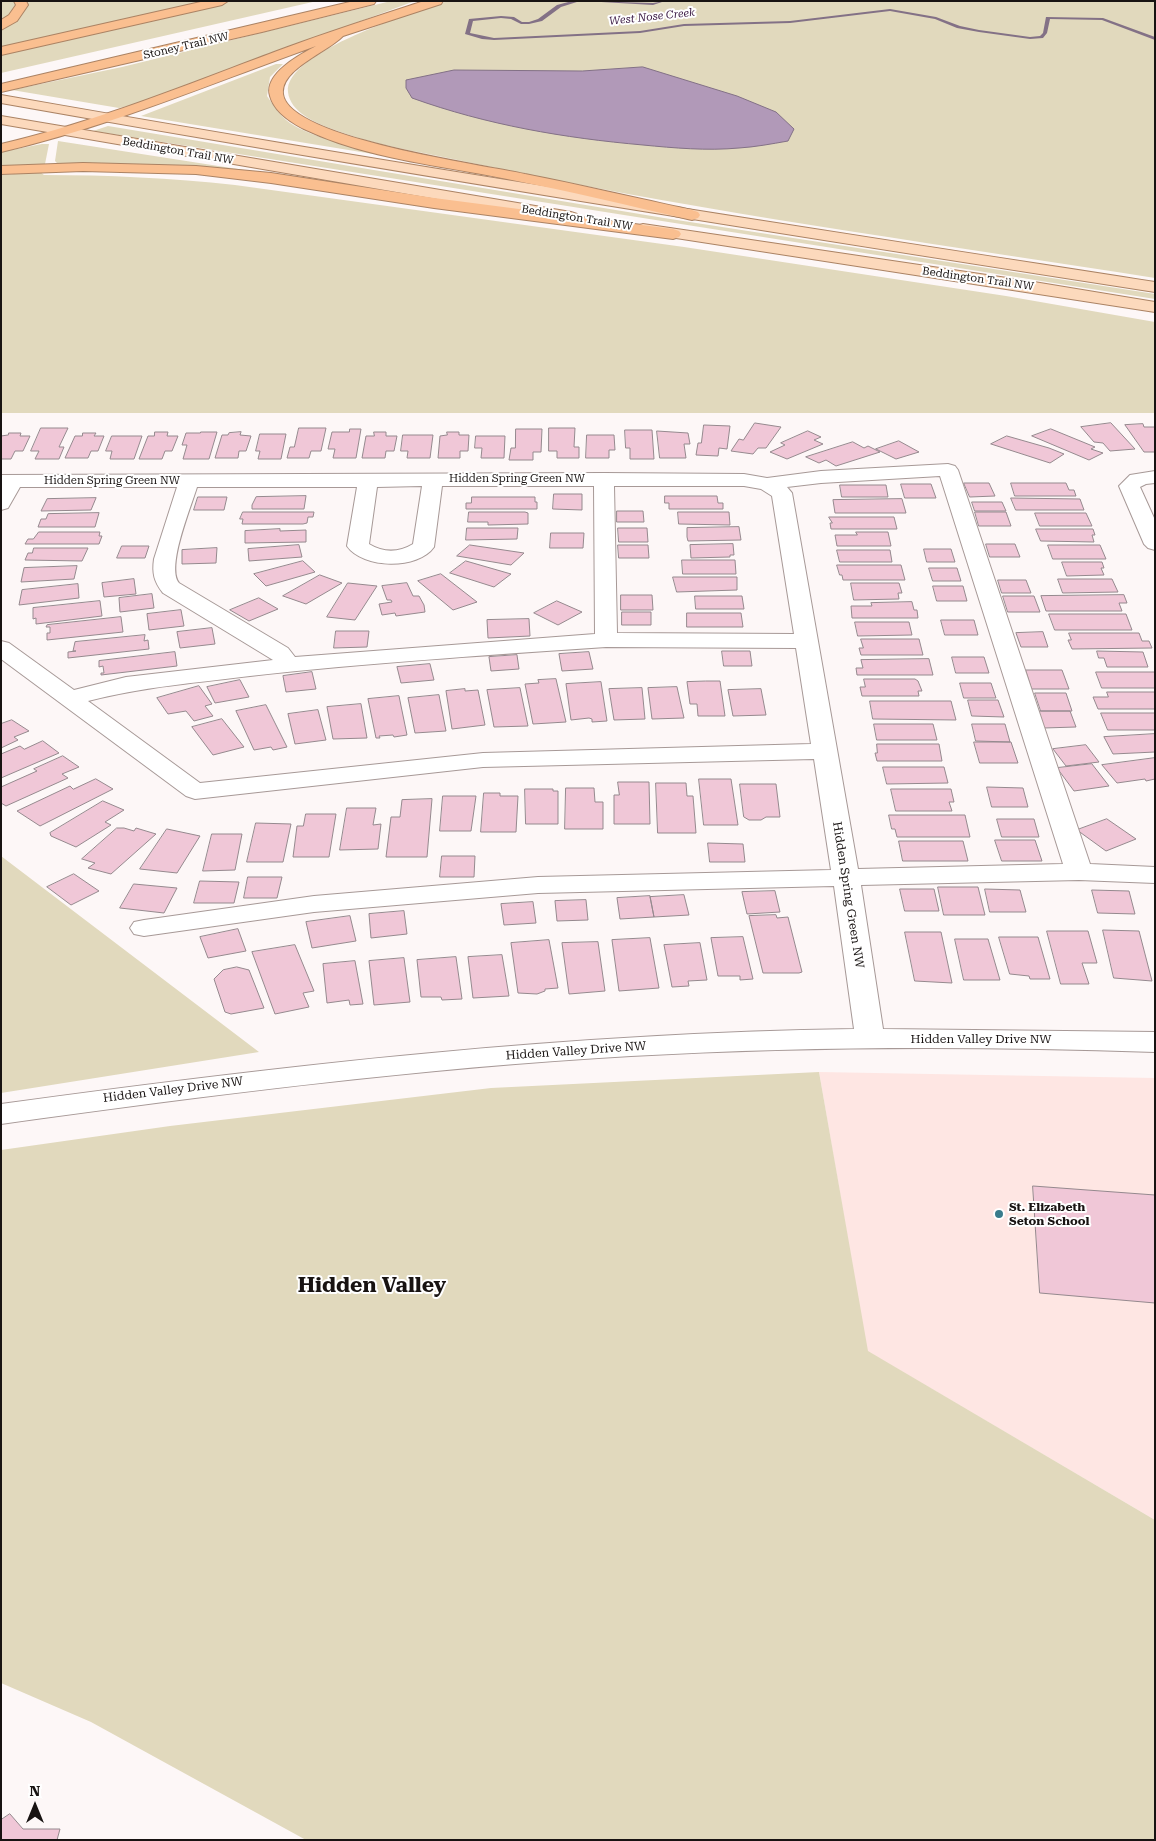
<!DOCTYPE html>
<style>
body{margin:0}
#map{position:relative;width:1156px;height:1841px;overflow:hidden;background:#fdf7f7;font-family:"Roboto Serif",serif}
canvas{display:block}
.frame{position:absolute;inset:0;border:2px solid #181312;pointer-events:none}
.north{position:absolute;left:10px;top:1781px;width:50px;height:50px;-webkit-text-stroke:4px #fff;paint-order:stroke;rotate:0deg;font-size:14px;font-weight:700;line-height:20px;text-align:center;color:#181312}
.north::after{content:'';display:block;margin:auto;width:18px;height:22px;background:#181312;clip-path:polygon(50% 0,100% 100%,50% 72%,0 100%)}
</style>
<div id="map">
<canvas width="1156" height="1841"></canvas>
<div class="frame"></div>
<div class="north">N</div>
</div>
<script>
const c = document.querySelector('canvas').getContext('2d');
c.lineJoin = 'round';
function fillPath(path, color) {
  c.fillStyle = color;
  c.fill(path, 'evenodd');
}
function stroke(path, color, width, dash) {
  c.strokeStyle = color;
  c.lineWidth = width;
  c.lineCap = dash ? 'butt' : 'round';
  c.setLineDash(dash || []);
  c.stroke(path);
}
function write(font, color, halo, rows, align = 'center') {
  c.font = font + ' "Roboto Serif",serif';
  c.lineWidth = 4;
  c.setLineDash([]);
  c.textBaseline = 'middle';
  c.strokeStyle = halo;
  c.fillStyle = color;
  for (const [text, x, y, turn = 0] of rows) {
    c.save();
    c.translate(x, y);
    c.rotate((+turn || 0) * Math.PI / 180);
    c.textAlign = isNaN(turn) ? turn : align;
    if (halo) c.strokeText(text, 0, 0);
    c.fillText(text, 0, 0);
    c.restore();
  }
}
fillPath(new Path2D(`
 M819,1072l336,6v442l-288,-169z`), '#fee6e3');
fillPath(new Path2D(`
 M1,1h316l-316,72z
 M391,1h24l-279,103 -17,4 -107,-18 110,-23z
 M448,1h707v277c-202,-32 -405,-59 -605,-99 -37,-8 -75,-15 -112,-23 -36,-7 -72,-14 -106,-27 -16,-6 -42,-17 -44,-37 -4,-40 129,-81 160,-91z
 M276,64h7l-13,13 -3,19c7,10 13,20 23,27 20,14 62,23 86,28l-3,3 -232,-38z
 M108,126l556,92 491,76v5l-1062,-168z
 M58,141l186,29 -3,3 -137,-9h-46l-3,-3z
 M42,144h7l-4,20 -44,2v-14z
 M40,172l4,3c64,0 127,3 191,10l449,62 322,49 149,26v91h-1154v-238z
 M1,856l258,196 -258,41z
 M819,1072l49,279 287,169v320h-849l-215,-118 -90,-39v-533l169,-24 321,-38z`), '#e1d9bd');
const water = new Path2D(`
 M643,67l94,29 39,16 18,17 -6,12c-17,3 -33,6 -49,7 -32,3 -65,0 -96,-3 -79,-7 -156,-20 -231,-47l-6,-10v-8l48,-10 128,1z`);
fillPath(water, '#b199b8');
stroke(water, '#837186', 1);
fillPath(new Path2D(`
 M572,1h8l-19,6 -19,14 -13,3h-8l-10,-5 -10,-1 -28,3 -3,12 24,5 146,-7 44,-7 106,-3 100,-12 46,8 24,9 19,4 51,7 10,-1 3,-3 3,-16 57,1 52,19v3l-53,-20 -52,-1 -3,14 -4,5 -13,1 -51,-7 -22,-4 -22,-9 -45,-8 -100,12 -106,3 -44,7 -146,7 -12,-1 -17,-5 4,-15 32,-3 13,1 8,5h7l9,-3 19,-14z
 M584,1l69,2 12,-2 -12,4z`), '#837186');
const building = new Path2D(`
 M755,423l26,4 -15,21h-8l-5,6 -22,-3 8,-12 4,1z
 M1111,423l24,26 -25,2 -7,-8 -9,-1 -13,-15z
 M1143,424l1,3h11v25h-11l-19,-27z
 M704,425l26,1 -3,23 -8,-1 -1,8 -22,-1 2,-12h3z
 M41,428h27l-9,19h5l-5,12h-24l4,-8h-8z
 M299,428h27l-5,23h-10l-2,7h-22l3,-11h4z
 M549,428h26l-1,19h5v11h-22v-7h-8z
 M350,429h11l-5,29h-23l2,-9h-7l4,-17h17z
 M516,429h26l-1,23h-8v8h-24l2,-12h4z
 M1051,429l44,18 -4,2 12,4 -14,7 -57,-24z
 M625,430h27l2,29h-24v-11h-4z
 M657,431l31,2 2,11h-6l2,14h-26z
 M808,431l13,6 -7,3 9,4 -36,15 -17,-7 15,-7 -4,-2z
 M155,432h13l-1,4h11l-6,15h-7l-3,8h-23l9,-23h6z
 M201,432h16l-8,27h-26l4,-14h-5l4,-12h14z
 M241,432l-1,3 11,1 -5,15h-7l-1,7h-23l7,-23h6l1,-2z
 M374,432h12v4h11l-3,15h-8l-1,7h-23l4,-22h8z
 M447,432h12v3h10l-1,16h-8v7h-22l2,-22 7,-1z
 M9,433h12l-1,3h10l-7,15h-8l-4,8h-10v-23l7,-1z
 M83,433h13l-2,3h10l-6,15h-7l-3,7h-23l10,-22h7z
 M260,434h26l-5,25h-23l2,-8h-4z
 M403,435h30l-3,23h-23l1,-7h-7z
 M587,435h27l1,15h-6v8h-23z
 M112,436h30l-8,23h-24l2,-8h-6z
 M476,436h29l-1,22h-23l1,-10h-7z
 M1007,436l42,12 15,6 -14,9 -59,-19z
 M899,441l20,11 -23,7 -20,-10z
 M853,442l11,6 4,-2 12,6 -44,14 -10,-6 -7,3 -13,-6z
 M964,483h25l6,13 -25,1z
 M1011,483h55l3,7h5l2,6h-61z
 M901,484h30l5,14h-31z
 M840,485h46l2,12h-46z
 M554,494h28v16l-29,-1z
 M306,496l-2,13h-52v-4l4,-8z
 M665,496h52l1,7h5v6h-54v-6h-4z
 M198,497h29l-3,13h-30z
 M472,497h63v5h2v7h-71v-6h5z
 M96,498l-5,12 -50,1 6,-12z
 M1011,498l69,1 4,11h-68z
 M902,499l4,14h-71l-2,-13z
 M972,502h30l4,9h-31z
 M617,511h26l1,11h-27z
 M243,512h71l-1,5h-5l-1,6 -4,1h-61l1,-5h-3z
 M469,512h56l3,1v11l-40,1v-3h-20z
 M678,512h51l1,13 -51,-1z
 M975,512h31l5,14h-32z
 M99,513l-4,14h-57l3,-8h5l2,-5z
 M1035,513h51l6,13h-52z
 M829,517h65l3,12h-66l-1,-6h2z
 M739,527l2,13 -53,1 -1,-4v-9z
 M467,528h51l-1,11 -51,1z
 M618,528h29l1,14h-29z
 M280,529v2l26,-1v12l-61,1v-12z
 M1036,529h57l2,6h-3l2,7 -53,-1z
 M39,532h61l-1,4h3l-3,8h-74l3,-5h5z
 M856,532h32l3,14h-54l-2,-11h22z
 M551,533h33l-1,15h-33z
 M733,544l1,11h-4v2l-39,1 -1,-13z
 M986,544h29l5,13h-30z
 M299,545l3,12 -53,4 -1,-12z
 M470,545l54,8 -13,12 -54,-9z
 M618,545h30l1,13h-30z
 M1048,545h52l6,14h-53z
 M122,546h27l-4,12h-28z
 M34,548h54l-6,13 -57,-1 3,-7h4z
 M217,548l-1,15 -34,1v-14z
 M924,549h27l4,13h-28z
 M837,550h53l2,12h-52z
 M682,560h53l1,14h-53z
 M303,561l12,11 -49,14 -12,-12z
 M466,561l45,13 -17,13 -44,-14z
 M1062,562h40l2,6h-3l3,7 -37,1z
 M837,565h64l4,15h-62l-1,-5h-2z
 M77,566l-3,13 -53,3 3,-14z
 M929,568h28l4,13h-28z
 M441,574l36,28 -24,8 -35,-29z
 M320,575l22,8 -36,21 -23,-8z
 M673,577h64v13l-60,2z
 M134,579l2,15 -32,3 -2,-14z
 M1058,579h54l6,13 -55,1z
 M998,580h28l5,13h-29z
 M348,583l29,3 -22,34 -28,-3z
 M407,583l6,13h6l5,9 1,7 -29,4 -1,-3 -13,2 -3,-11 13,-2 -1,-2h-4l-5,-14z
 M851,583h48l3,10h-4l1,6 -45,1z
 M78,584l1,14 -60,7 3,-15z
 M933,586h30l4,15h-30z
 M152,594l2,14 -34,4 -1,-14z
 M621,595h31l1,15h-32z
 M1124,595l3,8h-8l3,8h-76l-5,-15z
 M695,596h47l2,13h-48z
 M1003,596h31l6,16h-32z
 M259,598l19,11 -29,12 -19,-11z
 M100,601l2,15 -66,8v-6l-3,1v-11z
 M557,601l25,11 -24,13 -24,-12z
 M912,602l2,8h3l1,8h-66l-1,-12h21l-1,-3z
 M181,610l3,16 -35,4 -2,-16z
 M622,612h29v13h-29z
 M687,613h54l2,14h-56z
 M1049,614h77l6,16h-77z
 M121,617l2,15 -76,8v-7h3v-6h-4l1,-2z
 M529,619l1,17 -42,2 -1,-18z
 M941,620h33l4,15h-33z
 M855,622h54l3,13 -54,1z
 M212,628l3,16 -35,4 -3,-16z
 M336,631h33l-2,16 -33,1z
 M1043,632l5,15h-27l-5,-14z
 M1069,633h70l3,8h7l3,7 -80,1 -4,-9h3z
 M145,635l-1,6 4,-1 1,9 -81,9v-6l8,-1h-3l2,-9z
 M861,639h58l4,16h-62l-2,-7h4z
 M722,651h28l2,15h-28z
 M1097,651l46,1 5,15h-41l-3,-9h-5z
 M175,652l2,14 -76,9v-2h3l-1,-7 -4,1v-6z
 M589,652l4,17 -31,2 -3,-17z
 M517,655l2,14 -28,2 -2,-14z
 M952,657h32l5,16h-33z
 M929,659l4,16h-76l-1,-7h7l-2,-8z
 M430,664l4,16 -33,3 -4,-16z
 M1026,670h36l7,19h-37z
 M312,672l4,17 -30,3 -3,-16z
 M1096,672h59v16h-53z
 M556,679l10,43 -33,2 -8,-40 14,-1 -1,-3z
 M864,679h51l3,2 4,10h-4l1,5h-57l-2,-9h5z
 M240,680l9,17 -34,6 -8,-16z
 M706,681h14l5,35h-27l-1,-12h-7l-3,-22z
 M601,682l6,39 -15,1v-3l-3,-1 -18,2 -5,-36z
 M960,683h31l5,15h-32z
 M199,686l13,18 -7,2 8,10 -19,5 -8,-10 -18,3 -11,-16z
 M677,687l7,31 -32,1 -4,-31z
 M520,688l8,38 -34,1 -7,-37z
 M642,688l3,31 -31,1 -5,-31z
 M465,689v2l13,-1 7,35 -33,4 -6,-38z
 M761,689l5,26 -33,1 -5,-26z
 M1107,692h48v17h-57l-5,-12h15z
 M1035,693h31l6,18h-31z
 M439,695l7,36 -31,2 -7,-35z
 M399,696l8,39 -13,2 -1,-2 -14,1 1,2h-4l-8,-39z
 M968,700h30l6,17 -32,-1z
 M870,701h81l5,19 -83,-1z
 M361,704l6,34 -34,1 -6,-32z
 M266,705l21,42 -14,3 -2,-3 -17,3 -18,-39z
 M318,710l8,30 -31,4 -7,-30z
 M1038,711h32l6,16 -32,1z
 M1101,713h54v17h-47z
 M222,719l22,28 -31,8 -21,-28z
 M12,720l17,11 -15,6 4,3 -17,8v-24z
 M874,724h59l4,16h-60z
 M972,724h33l5,18 -34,-1z
 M1155,734v18l-42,2 -9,-17z
 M43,741l16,12 -58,25v-24l19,-8 4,3z
 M974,742h37l7,21h-38z
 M877,744h62l3,17h-65l-2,-8h2z
 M1086,745l13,17 -33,4 -13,-17z
 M63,756l16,11 -17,7 6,4 -62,28 -5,-3v-16l36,-16 -3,-2z
 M1155,758v21l-9,2 -1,-2 -28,4 -15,-18z
 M1092,764l17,22 -35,5 -17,-23z
 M883,767h61l4,16 -61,1z
 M96,779l17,10 -73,37 -23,-15 53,-25 3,3z
 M699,779h32l7,46h-34z
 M618,782h31l1,42h-36v-29h5z
 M656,783h30l1,13h6l3,37h-38z
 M740,784h36l4,33h-14l-5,3h-12l-5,-3z
 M987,787l36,1 5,19h-36z
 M566,788h28l1,14h8v27h-38z
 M525,789h28v2h5v33h-32z
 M891,789h60l3,13h-5l3,9h-56z
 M484,793h16v3h18l-2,36h-35z
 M443,796h33l-5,35h-31z
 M432,799l-5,58h-41l5,-40h9l2,-17z
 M103,801l21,9 -19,12 6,3 -35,22 -25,-11 -1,-3z
 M347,808h29l-3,17 8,-1 -3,25 -38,1z
 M306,814h30l-7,43h-36l4,-31h6z
 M889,815h76l5,22h-73l-2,-8h-3z
 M997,819h37l5,18h-37z
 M1107,819l29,20 -30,12 -29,-21z
 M256,823l35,1 -8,38h-36z
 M117,828h7l10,3 2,-3 20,6 -45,40 -23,-6 7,-5 -13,-4z
 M167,829l33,7 -23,37 -37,-4z
 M212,834h30l-7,36 -32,1z
 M995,840h40l7,21h-40z
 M899,841h64l5,20h-65z
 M708,843l35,1 2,18h-35z
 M442,856h33l-1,21h-34z
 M74,874l25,17 -28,14 -24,-18z
 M248,877h34l-5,21h-33z
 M200,881l39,1 -5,21h-40z
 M134,884l43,4 -13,25 -44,-5z
 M938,887h40l7,28h-41z
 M900,889h34l5,22h-34z
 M985,889l35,1 6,22h-36z
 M1092,890l37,1 6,23 -37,-1z
 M775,891l5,21 -33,2 -5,-22z
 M684,895l5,20 -35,2 -4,-20z
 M650,896l4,21 -34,2 -3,-21z
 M586,900l2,20 -31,1 -2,-20z
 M533,902l3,21 -32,2 -3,-21z
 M404,911l3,23 -36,4 -2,-24z
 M776,915l1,3 11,-1 14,55 -3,1h-36l-14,-57z
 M350,916l6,25 -44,7 -6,-26z
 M238,929l8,22 -38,7 -8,-21z
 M1103,930l36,1 13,50 -38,-3z
 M1047,931h41l9,32h-15l7,21h-28z
 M905,932h36l11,51 -37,-2z
 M743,937l10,42 -13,1v-4h-22l-7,-38z
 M999,937h39l12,42h-20l-1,-3 -19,-2z
 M650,938l9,50 -40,3 -7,-51z
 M955,939h33l12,41h-36z
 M549,940l9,48 -13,1v2l-8,3 -19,-1 -7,-50z
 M598,942l7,49 -36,3 -7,-51z
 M700,943l7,37 -19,1 1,5 -17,1 -8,-42z
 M295,945l19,46 -11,2 6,14 -34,7 -23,-62z
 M502,955l7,41 -36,2 -5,-41z
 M456,957l6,42 -20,1 -1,-3h-20l-4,-37z
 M404,958l6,44 -36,3 -5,-44z
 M355,961l8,43 -13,1 -1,-5 -22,3 -4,-39z
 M237,967l12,3 15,38 -33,6 -6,-2 -11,-33 9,-9z
 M1033,1186l122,9v108l-115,-10z
 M10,1814l13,15h37l-3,11h-56v-20z`);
fillPath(building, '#f0c7d7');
stroke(building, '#95898e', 1);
const minor = new Path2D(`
 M948,464l7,2 3,4 132,394 65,3v16l-76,-3 -218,5 22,144 272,3v20c-175,-6 -349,-6 -524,4 -211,12 -421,39 -630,68v-20c283,-39 567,-71 853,-75l-20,-143 -296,7 -224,19 -170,24 -10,-2 -4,-6 4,-6 10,-2 170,-24 224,-19 293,-7 -17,-111 -331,8 -288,32 -9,-3 -185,-137v-18l8,2 65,47 52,-13 147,-17 -110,-67c-9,-11 -11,-20 -9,-34l23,-72h-157l-12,21 -7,2v-35l603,-2 140,1 23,4 54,-7zM940,476l123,388 -205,5 -66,-376 -5,-6 34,-4zM422,486l-9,58c-15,9 -29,9 -44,0l8,-57zM442,486h152l1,148 -300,23 -7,-9 -109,-65c-13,-16 12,-76 18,-96h160l-10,59c16,23 71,24 87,1zM614,486h130l17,3 11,7 22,138 -177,-1zM606,647l190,1 15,96 -328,9 -283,30 -112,-82c53,-14 107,-18 162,-25 118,-13 237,-21 356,-29z
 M1155,471v12l-9,1 -6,3 15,33v30l-7,-2 -4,-4 -25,-58 11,-11z`);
const major = new Path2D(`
 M1,95c384,68 769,127 1154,187v10c-385,-60 -770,-121 -1154,-189z
 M1,116l570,96 6,2 2,3 -2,3 -6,2 -570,-98z
 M643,224l391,58 121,20v10l-518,-80 -2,-3 2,-3z`);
const highway = new Path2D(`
 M14,1h12l2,4 -11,16 -16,9v-10l8,-5 7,-10z
 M205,1h23l-6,4 -221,50v-8z
 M354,1h22l-2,3 -112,28 -261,60v-8z
 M424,1h19l-2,3 -98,32c-15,16 -63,33 -60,58 6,45 202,71 242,80 56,11 111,24 167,36l6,2 2,3 -2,3 -6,2c-62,-14 -123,-29 -185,-41 -68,-14 -140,-20 -203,-50 -14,-7 -30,-18 -34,-33 -7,-22 31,-42 46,-50 -107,38 -204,80 -315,106v-8c95,-22 185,-59 276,-93 48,-18 98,-34 147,-50z
 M83,163l113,3 75,7 163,25 239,31 6,2 2,3 -2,3 -6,2 -239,-31 -163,-25 -75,-9 -113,-3 -82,3v-8z`);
stroke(minor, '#a79997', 2);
stroke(major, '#ab8364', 2);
stroke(highway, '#ab8364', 2);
fillPath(minor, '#fff');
fillPath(major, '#fcd9bc');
fillPath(highway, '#fabf90');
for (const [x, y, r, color] of [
 [999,1214,5,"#397c8c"]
]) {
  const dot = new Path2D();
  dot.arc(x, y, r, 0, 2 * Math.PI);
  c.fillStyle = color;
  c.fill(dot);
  stroke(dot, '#fff', 2);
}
write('italic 11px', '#402049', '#fff', [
 ["West Nose Creek",652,17,-6]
]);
write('11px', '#181312', '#fff', [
 ["Stoney Trail NW",186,46,-13],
 ["Beddington Trail NW",178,151,10],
 ["Beddington Trail NW",577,218,9],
 ["Beddington Trail NW",978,279,8],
 ["Hidden Spring Green NW",517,479],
 ["Hidden Spring Green NW",112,481]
]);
write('12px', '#181312', '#fff', [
 ["Hidden Spring Green NW",848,895,81],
 ["Hidden Valley Drive NW",981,1039],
 ["Hidden Valley Drive NW",576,1051,-4],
 ["Hidden Valley Drive NW",173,1090,-7]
]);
write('bold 12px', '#181312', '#fff', [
 ["St. Elizabeth",1009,1207],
 ["Seton School",1009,1221]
], 'left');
write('bold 21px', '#181312', '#fff', [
 ["Hidden Valley",372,1286]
]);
</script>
